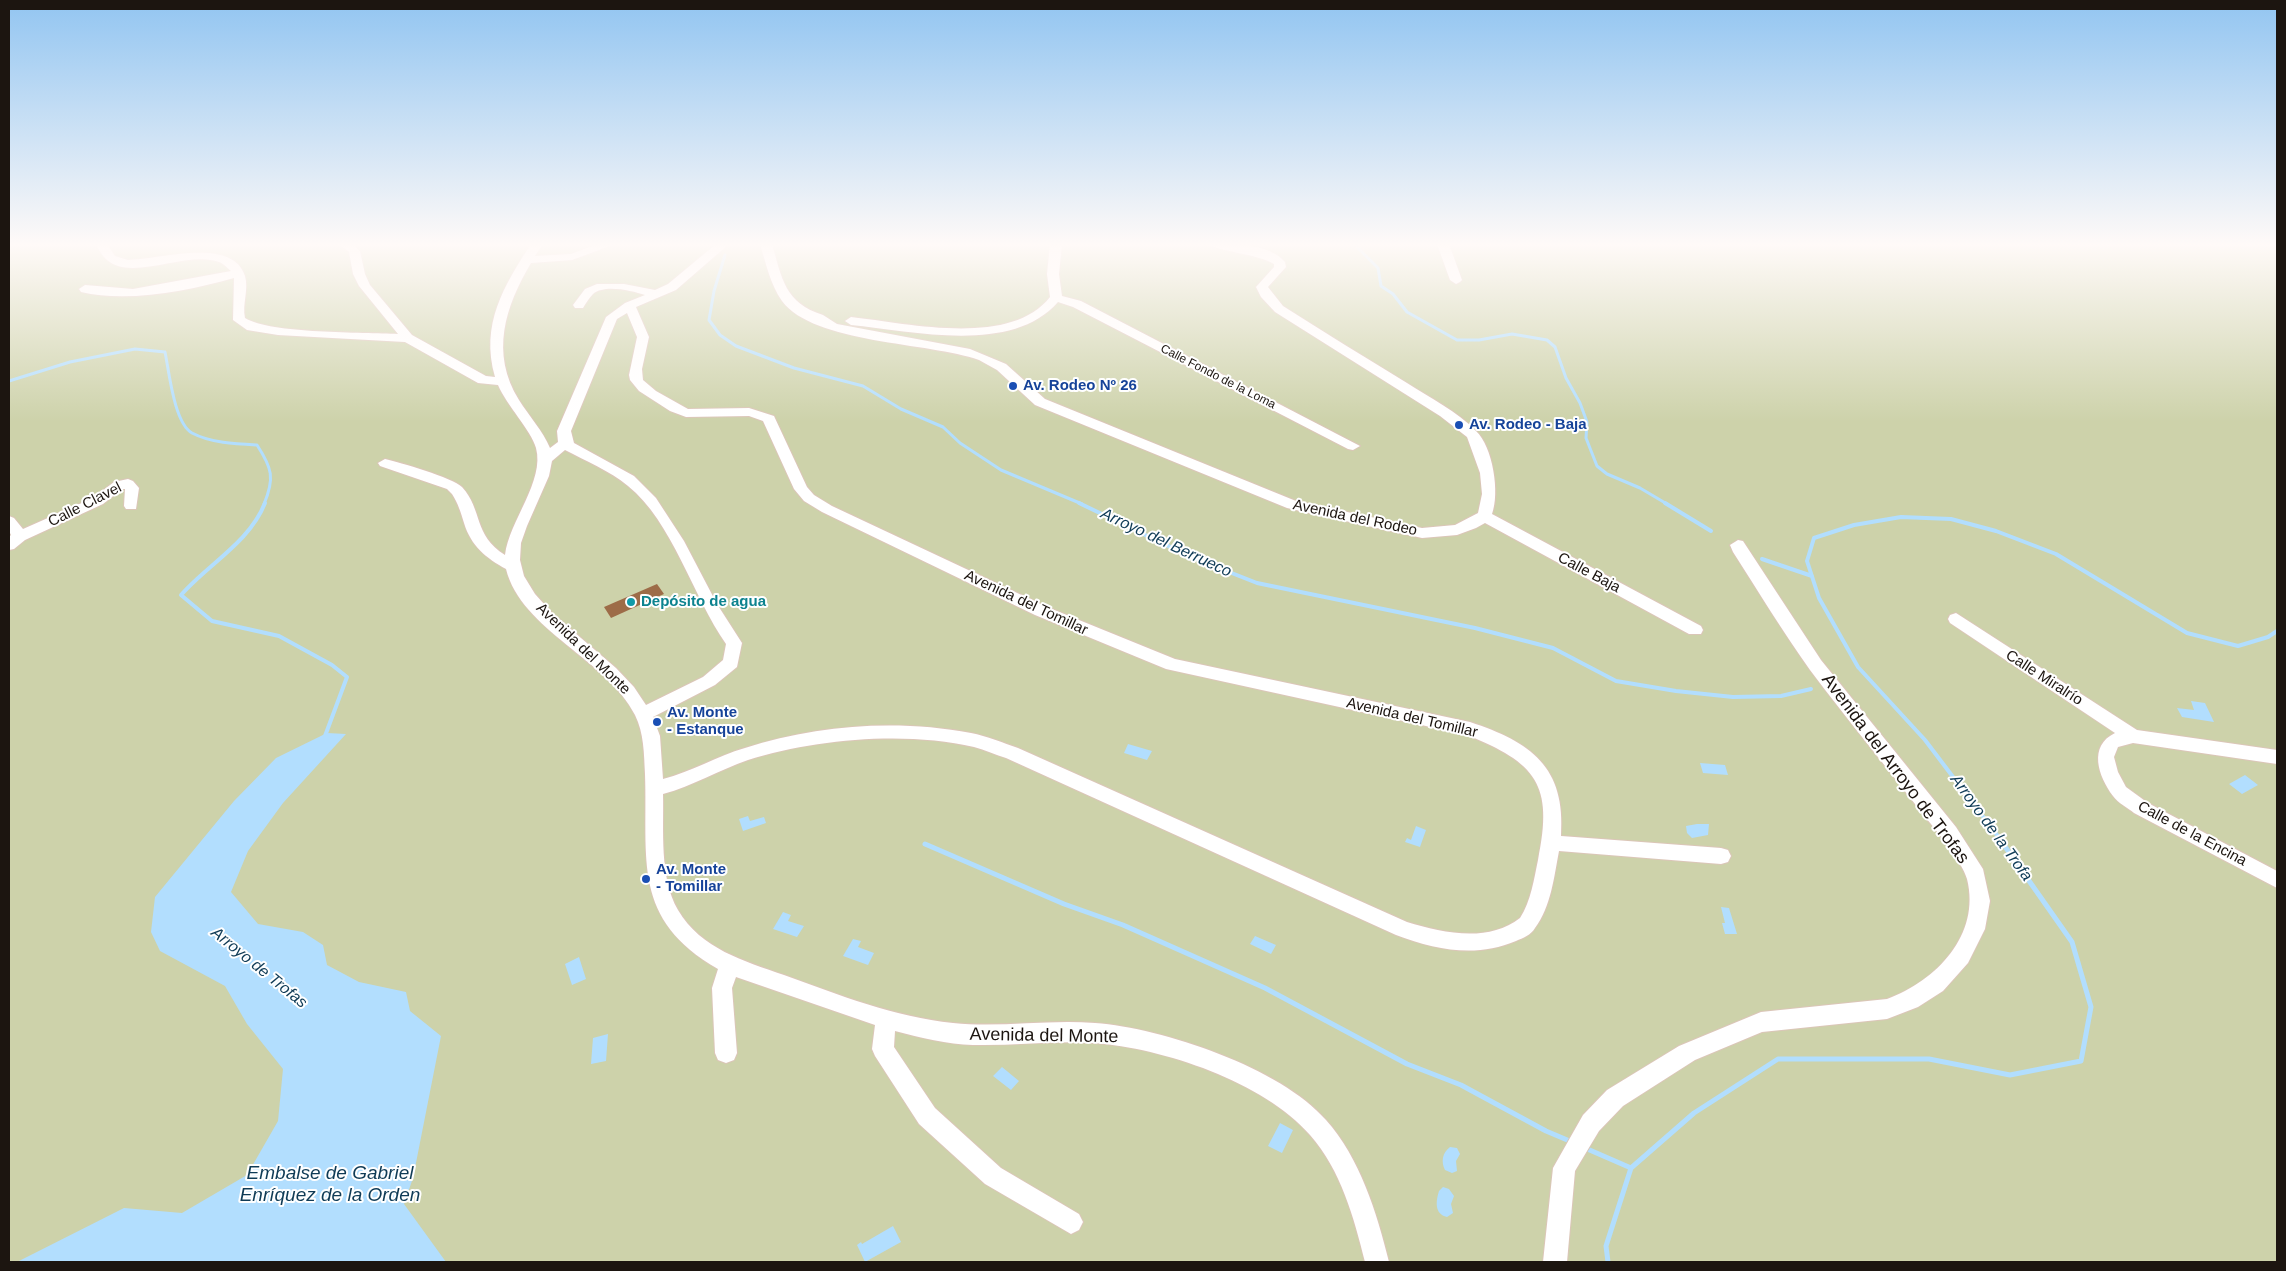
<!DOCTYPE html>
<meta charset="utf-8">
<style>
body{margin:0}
#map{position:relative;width:2286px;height:1271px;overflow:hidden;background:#fef5ef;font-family:Helvetica,sans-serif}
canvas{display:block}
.frame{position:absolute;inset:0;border:10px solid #1c1510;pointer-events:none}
</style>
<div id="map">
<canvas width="2286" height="1271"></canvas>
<div class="frame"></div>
</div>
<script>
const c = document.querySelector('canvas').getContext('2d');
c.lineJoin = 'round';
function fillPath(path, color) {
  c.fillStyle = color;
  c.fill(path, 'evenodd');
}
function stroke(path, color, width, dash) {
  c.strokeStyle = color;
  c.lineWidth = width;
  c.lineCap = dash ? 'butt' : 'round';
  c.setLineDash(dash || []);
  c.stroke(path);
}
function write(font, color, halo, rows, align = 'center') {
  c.font = font + ' Helvetica,sans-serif';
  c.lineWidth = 4;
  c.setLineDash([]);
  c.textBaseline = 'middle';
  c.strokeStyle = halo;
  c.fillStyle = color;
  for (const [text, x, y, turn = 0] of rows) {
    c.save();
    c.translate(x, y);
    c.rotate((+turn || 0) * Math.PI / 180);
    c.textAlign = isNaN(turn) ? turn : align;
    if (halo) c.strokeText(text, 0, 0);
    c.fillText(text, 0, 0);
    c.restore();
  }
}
fillPath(new Path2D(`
 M9,244h2268v1018h-2268z`), '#cdd2aa');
fillPath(new Path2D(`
 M2191,701l14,2 9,19 -32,-5 -5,-9 17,2z
 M327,733l19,1 -63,69 -35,48 -17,41 27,32 45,8 20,13 4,20 32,17 47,10 4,19 31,25 -28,142 -9,26 42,58h-429l107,-54 58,5 65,-38 31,-54 5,-52 -36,-45 -22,-38 -65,-35 -9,-19 4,-35 79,-96 42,-43z
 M1128,744l24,7 -5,9 -23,-7z
 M1700,763l25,2 3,10 -25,-2z
 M2245,775l13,10 -16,9 -13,-10z
 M748,816l2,5 14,-4 2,6 -23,8 -4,-12z
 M1697,824h12l-1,11 -16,3 -5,-5 -1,-7z
 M1416,826l10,4 -6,17 -15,-5 2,-4 4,2z
 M1721,907l8,1 8,26h-12l-3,-11h3z
 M783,912l8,3 -3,6 16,5 -7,11 -24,-8z
 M1255,936l21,9 -5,9 -21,-10z
 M853,939l8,2 -3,6 16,6 -6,12 -25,-9z
 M579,957l7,22 -14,6 -7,-21z
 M608,1034l-2,27 -15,3 2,-26z
 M1002,1067l17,14 -8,9 -18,-14z
 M1280,1123l13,7 -11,23 -14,-7z
 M1450,1147l7,1 3,6 -4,7 1,10 -5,2 -7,-3c-4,-8 -3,-17 5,-23z
 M1443,1187l6,2 5,7 -3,8 2,9 -6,4c-13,-3 -11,-16 -8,-26z
 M893,1226l8,16 -36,20 -8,-17 4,-3 1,2z`), '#b2defe');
stroke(new Path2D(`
 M1354,244l24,24 3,18 12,8 14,18 50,28h22l33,-6 35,6 8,7 11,31 14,25 7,19 -1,16 11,28 10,8 33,14 27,16
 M725,255l-11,36 -5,29 11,15 16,11 58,22 69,18 38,23 42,18 17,16 41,27 81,34
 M9,381l61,-19 65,-13 30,3c4,19 9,71 27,81 19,10 43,11 65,12 15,23 18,33 7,59`), '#b2defe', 3);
stroke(new Path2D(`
 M265,503c-16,40 -57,61 -84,92l31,26 67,15 53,29 15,12 -22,59
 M1079,503l112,54 66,26 218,45 78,20 63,33 60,10 57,6 48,-1 30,-7
 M1665,503l46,28
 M1762,559l50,17
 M2000,839l-75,-99 -67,-73 -39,-69 -12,-37 7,-23 40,-13 47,-8 50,2 45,12 60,23 131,79 51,13 30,-9 9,-6`), '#b2defe', 4);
stroke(new Path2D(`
 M925,844l139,60 59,21 142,63 142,76 54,21 85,46 26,11
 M1585,1148l46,20
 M1608,1262l-2,-16 25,-78 63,-55 84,-54h151l81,16 71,-14 10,-54 -19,-65 -73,-104`), '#b2defe', 5);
fillPath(new Path2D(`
 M657,584l7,10 -53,24 -7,-11z`), '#9d6c48');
const minor = new Path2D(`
 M95,244h12l8,12 13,4c30,0 104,-24 117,16 4,14 -3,28 0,42 26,16 118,14 153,16l-39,-48 -6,-12 -4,-22 -10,-8h13l8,7 5,23 5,11 42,50 74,41 9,1c-15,-53 9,-91 36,-133h12l-8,12 36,-2 27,-10h17l-43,16 -41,3c-26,44 -41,90 -12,137 10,16 24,31 31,48l8,-6 -1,-11 49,-114 19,-14 20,-8c-13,-4 -40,-11 -52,-1 -4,4 -7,9 -10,14h-8l-2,-3 12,-16 12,-5h27l31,6 13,-6 48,-40h13l-53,46 -40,17 13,30 -7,32 1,11 13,11 32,18 61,-1 25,8 33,71 7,8 18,11 215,101 128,52 295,63c61,20 96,45 91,114l160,12 7,2 3,6 -3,6 -7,2 -162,-13c-5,26 -8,56 -24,77 -4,7 -12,10 -19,13 -40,17 -80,9 -120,-6l-390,-177c-10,-3 -21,-8 -32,-11 -69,-16 -159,-8 -226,13 -29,10 -55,26 -85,34 1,36 -4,83 15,116 23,39 66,51 106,65 55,20 111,42 169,48 47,5 95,-4 142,0 68,5 186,45 231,97 34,38 51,93 63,142h-24c-11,-44 -24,-92 -55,-127 -46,-53 -147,-87 -216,-92 -40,-3 -80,3 -121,2 -26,-1 -52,-7 -78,-14l-1,16 41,61 66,60 78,46 4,8 -4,8 -8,4 -86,-50 -66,-60 -44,-68 -3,-7 3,-24 -139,-48 -4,11 5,65 -3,7 -8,3 -8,-3 -3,-7 -3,-65 6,-19c-87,-50 -70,-109 -73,-195 -1,-20 -1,-41 -10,-59 -27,-55 -114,-85 -129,-146 -20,-11 -35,-23 -42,-46 -3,-10 -6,-20 -12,-29l-5,-5 -67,-23 -2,-3 7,-4c14,3 68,19 77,28 21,23 11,48 43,68 4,-34 40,-74 31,-107 -5,-18 -29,-42 -38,-63l-20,-2 -73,-41 -127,-7 -31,-5 -14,-10 1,-42c-46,13 -107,25 -153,14l-2,-3 6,-4 48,4 98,-18c-4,-3 -8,-8 -12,-9 -31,-12 -87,20 -112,-2 -5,-4 -8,-11 -12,-16zM627,313l10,24 -8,38 1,5 9,11 31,20 16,6 63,-1 14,5 31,68 10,12 18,11 213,103 131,54 301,66c69,28 87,49 71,125 -4,19 -7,41 -18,58 -32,25 -77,15 -113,4l-389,-174c-15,-5 -31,-12 -47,-15 -74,-14 -155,-8 -226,15 -28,8 -54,24 -82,31l-3,-43 -7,-19 62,-32 22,-18 5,-24 -25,-39 -33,-63 -28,-43 -22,-22 -60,-33 -3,-12 46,-112zM565,450c21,11 45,21 63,36 44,35 65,111 98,158l-3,16 -20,17 -57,28 -12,-18 -18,-19 -63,-54 -18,-20 -11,-18 -4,-16 1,-17 6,-17 22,-50 3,-15z
 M760,244h12c10,35 13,59 51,71l14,9 133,25 36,15 39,35 251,102 126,27 33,-3 23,-12 4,-19 -2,-21 -13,-36 -27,-21 -165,-104 -14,-15 -5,-10 18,-20v-3c-16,-10 -58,-13 -65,-20 23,0 60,-1 76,18l1,5 -18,20 15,19c41,26 83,52 124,77 23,15 50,28 69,48 17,16 24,62 16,83l209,112 2,4 -2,4h-12l-204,-111 -9,5 -19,7 -35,3 -135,-30 -252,-103 -38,-35 -18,-10c-50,-18 -165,-16 -197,-59 -12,-17 -16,-38 -22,-57z
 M1050,244h12l-3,30 3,22 19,5 279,145 -7,4 -5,-1 -275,-142 -15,-5c-46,53 -145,29 -207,23l-6,-4 6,-4c56,6 159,31 199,-20l-3,-23z
 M1437,244h12l13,36 -2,2 -4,2 -6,-4z
 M128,479l5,2 6,7 -3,21h-10l-2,-3 1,-17h-3l-19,15 -78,36 -11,9 -5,1v-13l2,-2 -2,-4v-15l5,2 9,11 70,-31 21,-16z
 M1738,540l5,1 78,119 135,167 27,42 7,32 -5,28 -17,34 -25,28 -25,16 -31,12 -125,13 -67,28 -72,46 -24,25 -24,40 -8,91h-24l10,-94 30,-53 24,-25 72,-44 82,-34 126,-13c49,-18 94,-64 80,-120 -5,-18 -33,-51 -45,-66 -37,-48 -76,-95 -112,-143 -27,-38 -52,-79 -77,-118l-3,-7z
 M1956,613l181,117 140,20v14l-144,-21 -15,4 -4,10 4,15 8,15 22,16 129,68v17l-143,-75c-6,-5 -16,-10 -21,-17 -15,-20 -25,-50 2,-63l-165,-110 -2,-4 2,-4z`);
stroke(minor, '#dbc6b8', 2);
fillPath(minor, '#fff');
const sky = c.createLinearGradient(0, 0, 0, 422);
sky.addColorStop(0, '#92c5f1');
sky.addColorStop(0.58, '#fffaf8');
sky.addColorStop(1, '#fffaf800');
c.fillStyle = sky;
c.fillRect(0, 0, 2286, 422);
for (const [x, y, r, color] of [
 [1013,386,5,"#1a4fb4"],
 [1459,425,5,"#1a4fb4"],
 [631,602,5,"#0f9aa8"],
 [657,722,5,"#1a4fb4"],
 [646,879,5,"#1a4fb4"]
]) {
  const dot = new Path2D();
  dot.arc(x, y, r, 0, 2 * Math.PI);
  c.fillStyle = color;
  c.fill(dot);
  stroke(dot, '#fff', 2);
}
write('12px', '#1c1510', '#fff', [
 ["Calle Fondo de la Loma",1218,377,27]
]);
write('bold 15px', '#164399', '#fff', [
 ["Av. Rodeo Nº 26",1023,386],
 ["Av. Rodeo - Baja",1469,425],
 ["Av. Monte",667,713],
 ["- Estanque",667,730],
 ["Av. Monte",656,870],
 ["- Tomillar",656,887]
], 'left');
write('15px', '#1c1510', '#fff', [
 ["Calle Clavel",85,505,-27],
 ["Avenida del Rodeo",1355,518,12],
 ["Calle Baja",1589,573,28],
 ["Avenida del Tomillar",1026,603,25],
 ["Avenida del Monte",583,649,44],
 ["Calle Miralrío",2044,678,33],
 ["Avenida del Tomillar",1412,718,13],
 ["Calle de la Encina",2192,834,28]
]);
write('bold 15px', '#0d838f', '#fff', [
 ["Depósito de agua",641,602]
], 'left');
write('italic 16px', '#0f3b56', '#fff', [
 ["Arroyo del Berrueco",1166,543,25],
 ["Arroyo de la Trofa",1991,828,54],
 ["Arroyo de Trofas",259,968,39]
]);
write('18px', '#1c1510', '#fff', [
 ["Avenida del Arroyo de Trofas",1895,769,53],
 ["Avenida del Monte",1044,1036,1]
]);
write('italic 19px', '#0f3b56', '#fff', [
 ["Embalse de Gabriel",330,1174],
 ["Enríquez de la Orden",330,1196]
]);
</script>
